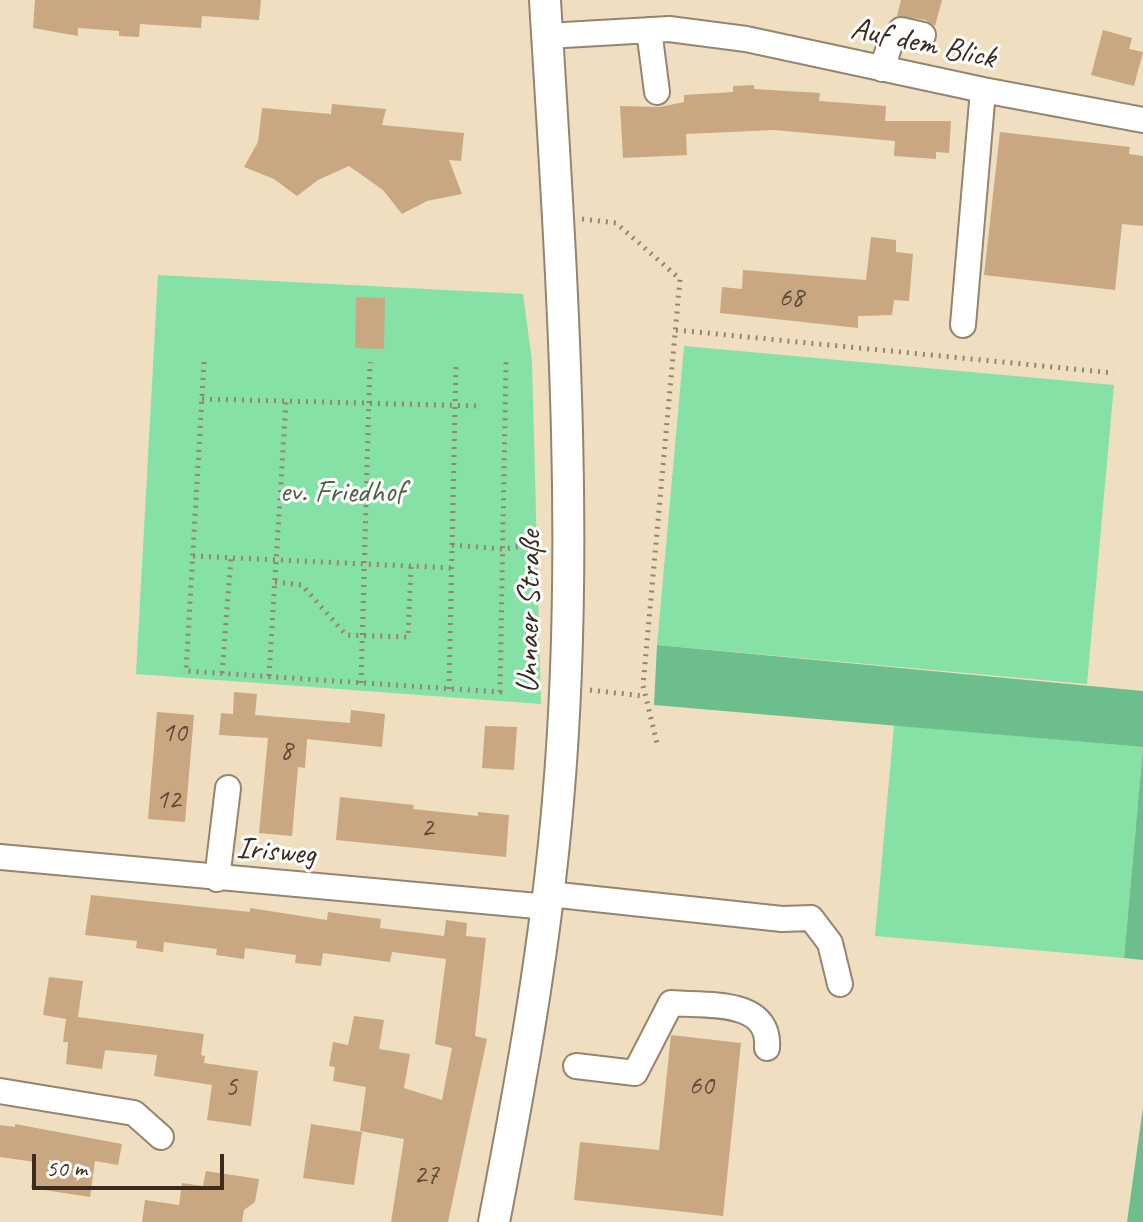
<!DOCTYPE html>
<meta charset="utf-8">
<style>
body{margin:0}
#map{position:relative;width:1143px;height:1222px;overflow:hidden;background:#efdfc0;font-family:Caveat,sans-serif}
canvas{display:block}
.scale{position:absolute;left:32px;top:1154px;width:192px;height:36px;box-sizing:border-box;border:4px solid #3b2a1e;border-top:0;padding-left:10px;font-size:24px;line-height:28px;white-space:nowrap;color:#3b2a1e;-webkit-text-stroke:6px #fff;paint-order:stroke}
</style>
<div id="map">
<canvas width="1143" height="1222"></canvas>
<div class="scale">50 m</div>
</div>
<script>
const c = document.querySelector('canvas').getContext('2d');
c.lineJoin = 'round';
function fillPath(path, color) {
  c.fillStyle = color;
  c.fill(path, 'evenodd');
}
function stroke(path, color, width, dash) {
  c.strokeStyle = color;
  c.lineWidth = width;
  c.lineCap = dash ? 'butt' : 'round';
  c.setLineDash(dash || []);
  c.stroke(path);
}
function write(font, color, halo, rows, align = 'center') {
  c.font = font + ' Caveat,sans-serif';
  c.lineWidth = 6;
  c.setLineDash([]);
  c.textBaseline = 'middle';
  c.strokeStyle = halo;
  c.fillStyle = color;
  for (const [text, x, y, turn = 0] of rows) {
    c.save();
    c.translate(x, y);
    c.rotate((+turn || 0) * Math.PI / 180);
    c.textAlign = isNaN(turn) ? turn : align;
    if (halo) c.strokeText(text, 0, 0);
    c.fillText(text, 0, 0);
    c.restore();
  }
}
fillPath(new Path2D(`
 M158,275l365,19 9,67 9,343 -405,-30z
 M684,346l430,39 -27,299 -430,-39z
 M894,725l249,22 -19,211 -249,-22z`), '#86e1a7');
fillPath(new Path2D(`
 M657,645l486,46v269l-19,-2 19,-211 -489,-42z
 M1143,1107v115h-16z`), '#6cbf8c');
fillPath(new Path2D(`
 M35,0h226l-2,20 -57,-4 -1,12 -61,-4 -1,13 -20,-1v-5l-41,-3v8l-45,-8z
 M901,0h41l-7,26 -9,-6 -29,-4z
 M1103,30l29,8 -3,11 14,3 -9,34 -43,-11z
 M754,85v4l66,4 -1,8 67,5 -1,15h66l-2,32 -13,-1v7l-42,-3 1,-15 -121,-11 -88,4 1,21 -64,3 -3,-52 40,1 24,-5v-7l49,-3v-6z
 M332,104l54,5 -4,16 82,8 -3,28 -12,-1 13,34 -35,7 -25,13 -19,-24 -34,-24 -31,14 -21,16 -23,-17 -30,-12 14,-25 4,-34 69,6z
 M1000,132l130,15 -1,7 14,2v70l-21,-2 -7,66 -131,-15z
 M871,237l25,3v12l17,2 -4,47 -15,-1 -2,15 -34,1v12l-138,-15 2,-26 20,2 1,-19 123,10z
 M356,297l29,1 -1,51 -29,-1z
 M234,692l23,2 -2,21 95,8 1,-13 34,4 -3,33 -75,-8 -2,29 -7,-1 -6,69 -33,-3 9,-95 -49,-3 2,-22 12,1z
 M157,712l37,3 -9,107 -37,-3z
 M485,726l32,1 -3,43 -32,-2z
 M340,797l74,8 -1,4 65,7v-4l31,3 -3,42 -170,-17z
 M91,895l159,17v-4l77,12 1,-8 53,7 -1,9 64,8 2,-16 21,3 -1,13 20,2 -11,98 12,3 -39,183h-57l13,-83 -44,-8 6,-44 -33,-6 2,-14 -6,-1 4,-24 15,3 6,-29 30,4 -5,29 31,5 -6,34 38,12 10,-52 -17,-4 11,-85 -54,-7 -2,10 -67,-9 -2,13 -26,-3 1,-8 -51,-7 -1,11 -28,-4 1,-6 -53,-7 -1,10 -27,-4 1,-7 -52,-6z
 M49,977l34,4 -5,36 126,17 -3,21 4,1 -1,7 54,8 -7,55 -44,-6 5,-35 -58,-9 3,-21 -52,-5 -3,19 -36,-5 2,-22h-5l3,-23 -23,-4z
 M671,1035l70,8 -18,173 -149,-16 6,-58 79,8z
 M15,1124l107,20 -4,21 -23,-4 -5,36 -59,-9 4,-26 -35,-5v-32l15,2z
 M311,1124l51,8 -8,53 -51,-7z
 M206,1171l53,8 -4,23 -11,8 -2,12h-100l3,-22 34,5 3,-22 21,3z`), '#c9a781');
const minor = new Path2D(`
 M649,30l8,62
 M547,36l122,-7 77,10 237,51 160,30
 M882,69l8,-25 11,-14 22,5
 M963,325l20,-235
 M0,857l548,50
 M217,879l11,-91
 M549,894l233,25 29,-1 19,25 10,41
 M576,1066l59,7 36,-70c34,3 100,-5 96,45
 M0,1091l134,22 27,24`);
const major = new Path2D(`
 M494,1222c27,-140 52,-279 64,-421 23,-266 3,-535 -13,-801`);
stroke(minor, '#95846f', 28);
stroke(major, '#95846f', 34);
stroke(new Path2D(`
 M582,219l34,4 64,56 -37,407 14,57
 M676,330l438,43
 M204,362l-18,309 314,21 6,-330
 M202,399l278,7
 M452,545l51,4 38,-6
 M193,556l259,12
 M275,582l27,3 44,50 62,2 3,-71
 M222,673l9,-115
 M269,676l17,-275
 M361,683l9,-321
 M449,689l7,-327
 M590,690l53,6`), '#95846f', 5, [2, 6]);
stroke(minor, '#fff', 24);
stroke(major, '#fff', 30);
write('28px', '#5e4937', null, [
 ["68",791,299],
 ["10",174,734],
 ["8",286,752],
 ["12",168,801],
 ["2",427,829],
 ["60",701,1087],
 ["5",231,1088],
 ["27",426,1176]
]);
write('32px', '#3b2a1e', '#fff', [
 ["Auf dem Blick",923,44,12],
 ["Unnaer Straße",530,612,-89],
 ["Irisweg",276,852,5]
]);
write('32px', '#526147', '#fff', [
 ["ev. Friedhof",342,493]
]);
</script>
